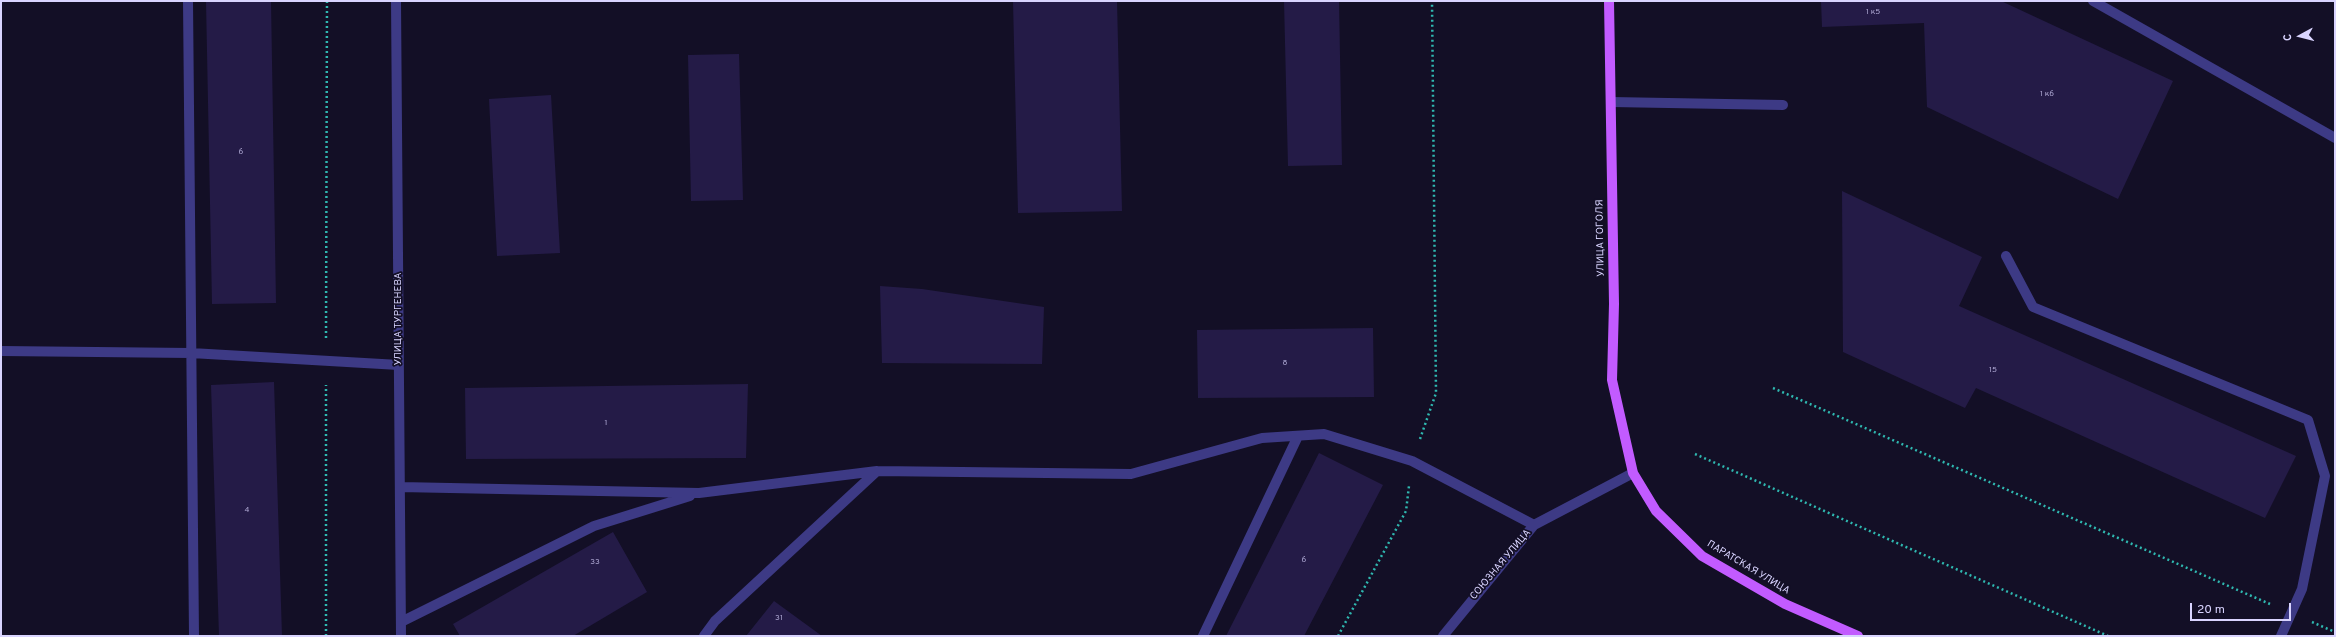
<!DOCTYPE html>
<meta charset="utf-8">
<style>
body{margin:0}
#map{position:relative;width:2336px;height:637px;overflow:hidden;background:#130f26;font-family:Overpass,sans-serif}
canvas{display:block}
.frame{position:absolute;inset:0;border:2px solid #d9d4ff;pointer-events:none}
.north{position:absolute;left:2280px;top:16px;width:40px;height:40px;-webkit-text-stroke:3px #130f26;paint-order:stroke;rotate:263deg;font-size:11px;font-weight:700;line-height:16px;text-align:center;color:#d9d4ff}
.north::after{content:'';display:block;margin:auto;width:14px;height:18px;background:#d9d4ff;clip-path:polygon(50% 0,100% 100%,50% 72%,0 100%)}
.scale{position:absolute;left:2190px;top:603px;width:101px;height:18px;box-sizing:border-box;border:2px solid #d9d4ff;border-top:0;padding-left:5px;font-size:12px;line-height:14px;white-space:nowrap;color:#d9d4ff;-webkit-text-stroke:3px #130f26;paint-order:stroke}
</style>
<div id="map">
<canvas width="2336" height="637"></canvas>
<div class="frame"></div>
<div class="north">С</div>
<div class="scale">20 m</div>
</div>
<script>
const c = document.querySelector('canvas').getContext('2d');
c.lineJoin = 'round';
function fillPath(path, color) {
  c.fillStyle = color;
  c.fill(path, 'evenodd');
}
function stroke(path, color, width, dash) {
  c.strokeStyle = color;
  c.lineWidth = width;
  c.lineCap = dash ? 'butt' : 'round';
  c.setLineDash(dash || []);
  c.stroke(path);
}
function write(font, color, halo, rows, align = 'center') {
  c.font = font + ' Overpass,sans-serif';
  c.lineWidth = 3.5;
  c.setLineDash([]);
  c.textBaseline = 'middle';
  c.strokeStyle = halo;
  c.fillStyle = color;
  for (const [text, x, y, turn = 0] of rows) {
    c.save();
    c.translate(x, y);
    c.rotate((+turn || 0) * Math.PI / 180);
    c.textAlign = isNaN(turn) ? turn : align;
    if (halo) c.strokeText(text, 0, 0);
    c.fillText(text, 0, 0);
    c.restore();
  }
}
fillPath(new Path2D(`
 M206,1h65l5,302 -64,1z
 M1013,1h104l5,210 -104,2z
 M1284,1h55l3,164 -54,1z
 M1821,1h180l172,80 -55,118 -191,-92 -3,-84 -102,4z
 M739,54l4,146 -52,1 -3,-146z
 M551,95l9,158 -63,3 -8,-157z
 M1842,191l140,66 -23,49 337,150 -31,62 -289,-130 -11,20 -122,-56z
 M880,286l42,3 122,18 -2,57 -160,-1z
 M1373,328l1,69 -176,1 -1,-68z
 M274,382l8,254h-63l-8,-251z
 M748,384l-2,74 -280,1 -1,-71z
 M1319,453l64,32 -79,151h-78z
 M613,532l34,60 -74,44h-113l-7,-12z
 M774,601l48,35h-76z`), '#241b47');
stroke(new Path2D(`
 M326,338l1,-337
 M1773,388l497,216
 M1420,439l16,-46 -4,-392
 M1695,454l413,182
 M2312,622l23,10
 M326,636v-251
 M1338,636l68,-125 3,-25`), '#2fb8b0', 2.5, [2, 3]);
stroke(new Path2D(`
 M188,1l6,635
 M396,1l5,635
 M2093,1l242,137
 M1611,102l172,3
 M2006,256l27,51 275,113 17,56 -23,113 -21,47
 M1,351l190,2 208,12
 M400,487l299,6 178,-22 254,3 131,-36 62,-4 88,27 122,64
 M401,622l193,-96 96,-30
 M704,636l11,-15 162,-150
 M1203,636l95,-200
 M1443,636l91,-111 99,-52`), '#3d3a85', 10);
stroke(new Path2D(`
 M1609,1l5,303 -2,76 21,93 23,38 46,45 83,48 73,32`), '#c25bff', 10);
write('8px', '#aca6d1', null, [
 ["1 к5",1873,12],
 ["1 к6",2047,94],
 ["6",241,152],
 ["8",1285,363],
 ["15",1993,370],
 ["1",606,423],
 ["4",247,510],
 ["6",1304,560],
 ["33",595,562],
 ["31",779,618]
]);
write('10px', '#d9d4ff', '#130f26', [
 ["УЛИЦА ГОГОЛЯ",1601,238,-91],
 ["УЛИЦА ТУРГЕНЕВА",399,319,-90],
 ["СОЮЗНАЯ УЛИЦА",1501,565,-50],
 ["ПАРАТСКАЯ УЛИЦА",1748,568,31]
]);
</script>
